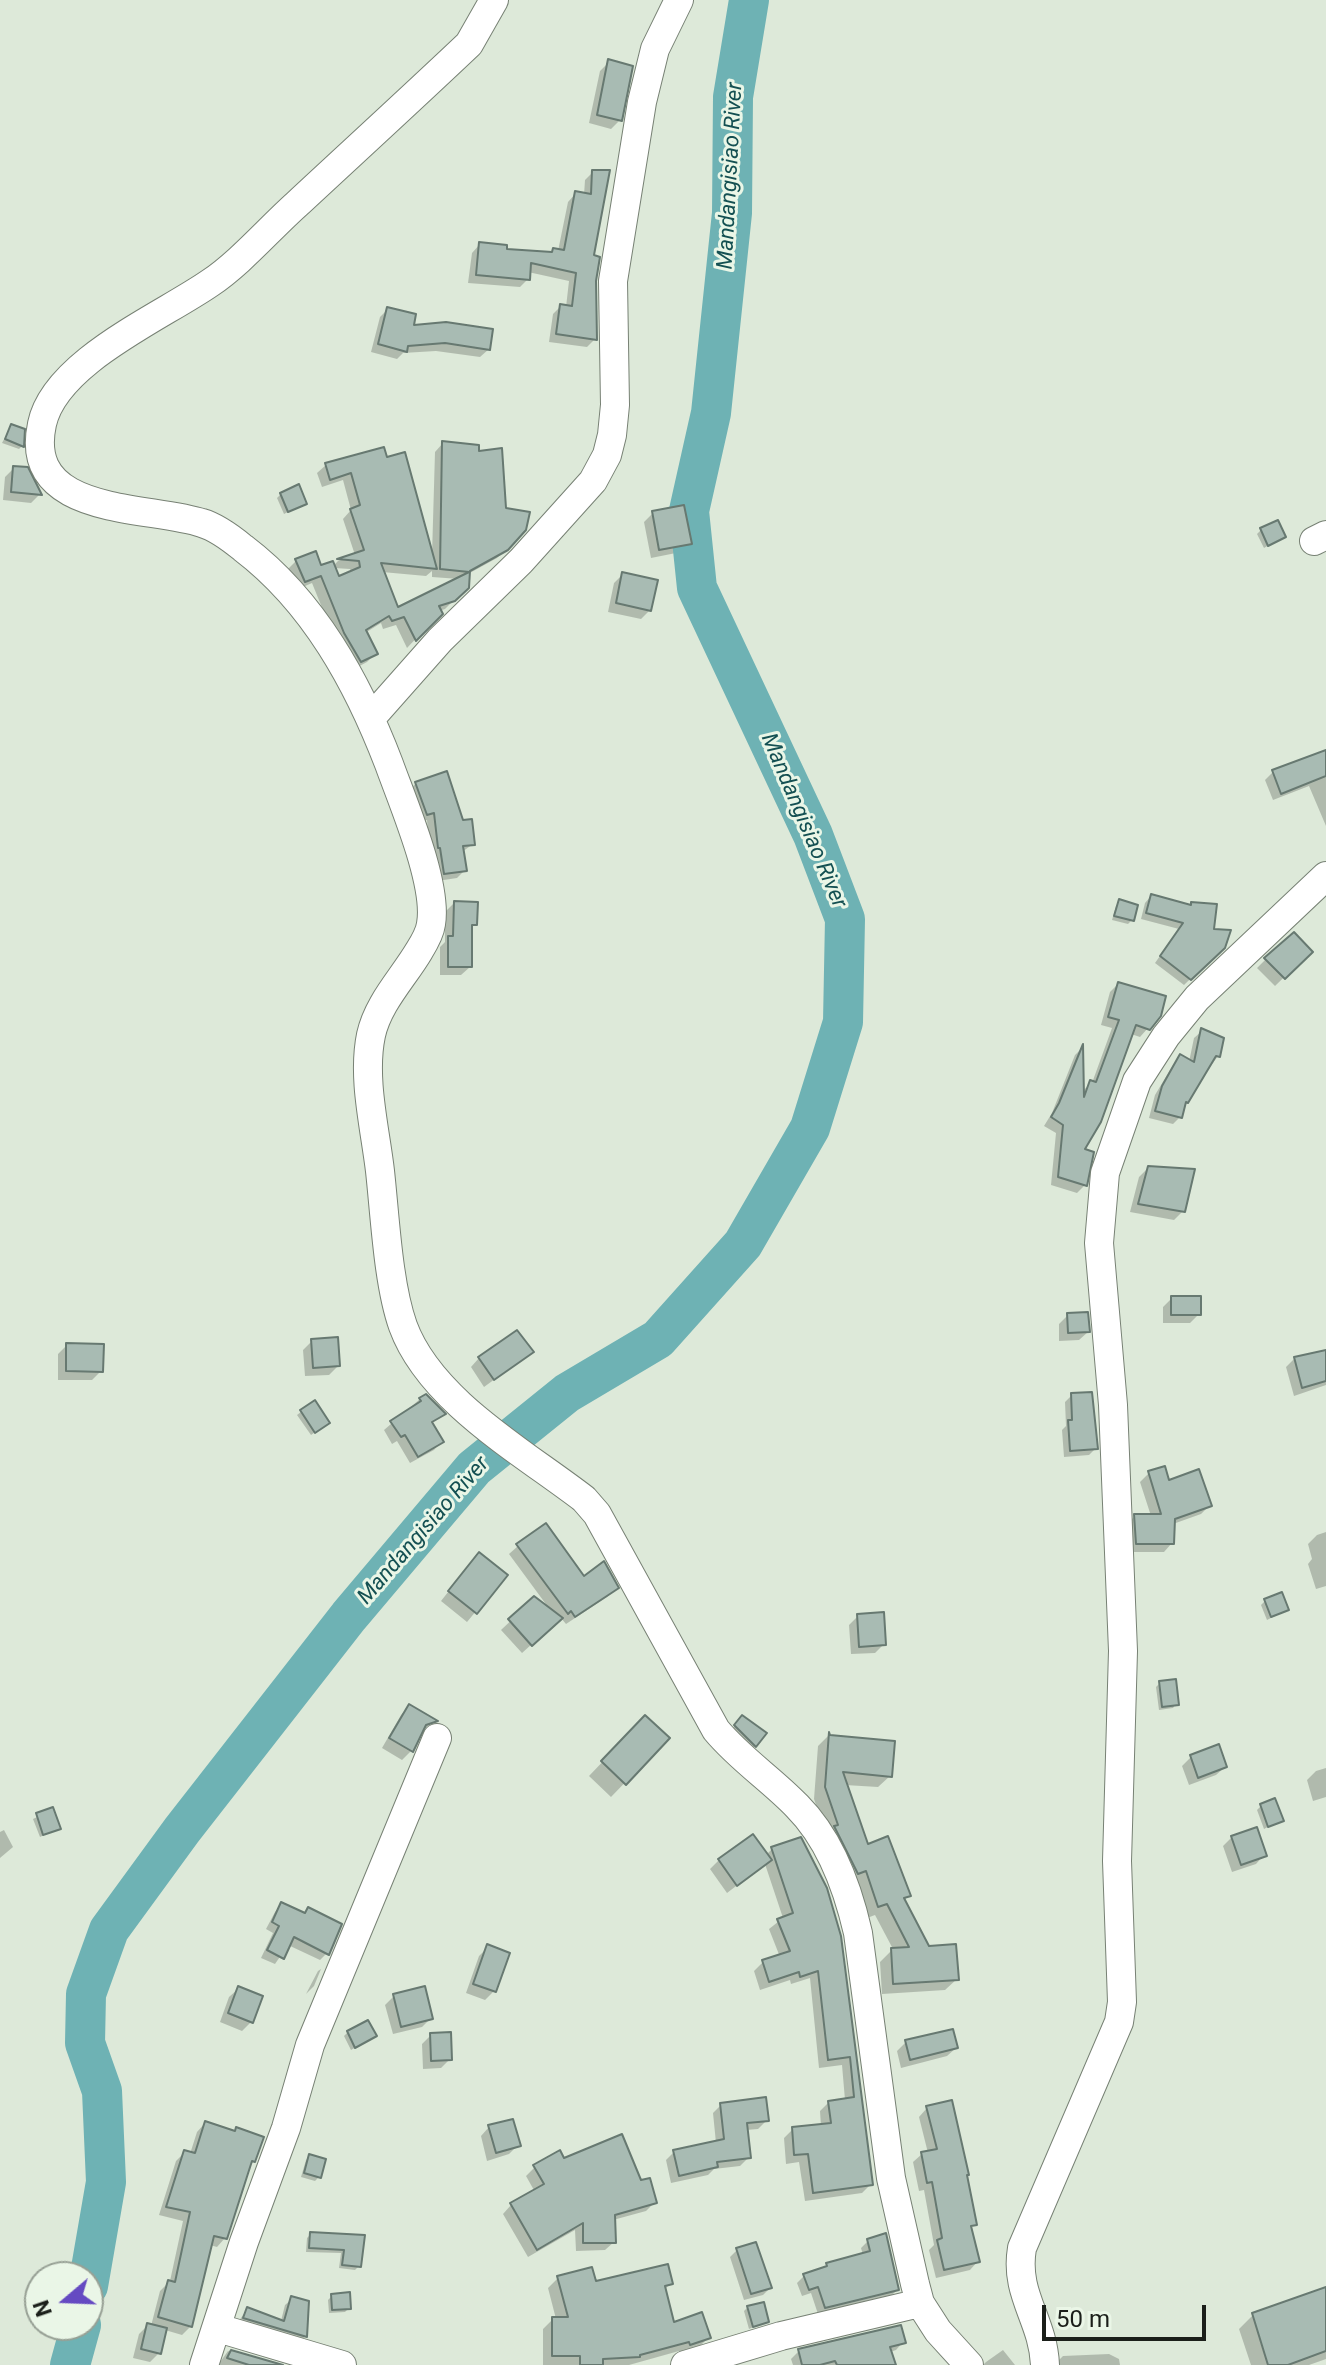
<!DOCTYPE html>
<style>
body{margin:0}
#map{position:relative;width:1326px;height:2365px;overflow:hidden;background:#dde9d9;font-family:Roboto,sans-serif}
canvas{display:block}
.north{position:absolute;left:24px;top:2261px;width:80px;height:80px;box-sizing:border-box;background:#eaf6e7;border:2px solid #97a095;border-radius:50%;rotate:251deg;font-size:22px;font-weight:700;line-height:32px;text-align:center;color:#1b1f1a}
.north::after{content:'';display:block;margin:auto;width:28px;height:36px;background:#654ac2;clip-path:polygon(50% 0,100% 100%,50% 72%,0 100%)}
.scale{position:absolute;left:1042px;top:2305px;width:164px;height:36px;box-sizing:border-box;border:4px solid #1b1f1a;border-top:0;padding-left:10px;font-size:24px;line-height:28px;white-space:nowrap;color:#1b1f1a;-webkit-text-stroke:6px #eaf6e7;paint-order:stroke}
</style>
<div id="map">
<canvas width="1326" height="2365"></canvas>
<div class="north">N</div>
<div class="scale">50 m</div>
</div>
<script>
const c = document.querySelector('canvas').getContext('2d');
c.lineJoin = 'round';
function fillPath(path, color) {
  c.fillStyle = color;
  c.fill(path, 'evenodd');
}
function stroke(path, color, width, dash) {
  c.strokeStyle = color;
  c.lineWidth = width;
  c.lineCap = dash ? 'butt' : 'round';
  c.setLineDash(dash || []);
  c.stroke(path);
}
function write(font, color, halo, rows, align = 'center') {
  c.font = font + ' Roboto,sans-serif';
  c.lineWidth = 6;
  c.setLineDash([]);
  c.textBaseline = 'middle';
  c.strokeStyle = halo;
  c.fillStyle = color;
  for (const [text, x, y, turn = 0] of rows) {
    c.save();
    c.translate(x, y);
    c.rotate((+turn || 0) * Math.PI / 180);
    c.textAlign = isNaN(turn) ? turn : align;
    if (halo) c.strokeText(text, 0, 0);
    c.fillText(text, 0, 0);
    c.restore();
  }
}
fillPath(new Path2D(`
 M609,62l11,58 -9,9 -22,-6 11,-52z
 M593,172l2,167 -8,8 -38,-5 4,-28 8,-8 5,1 3,-26 -41,-9v7l-8,8 -52,-4 4,-30 8,-9 25,7 45,3 4,-4 4,1 10,-49 8,-9 8,2 1,-15z
 M388,309l23,18 78,22 -9,8 -44,-6 -33,2 -6,6 -26,-7 9,-35z
 M11,426l11,20 -3,3 -17,-6z
 M443,443l63,106 -9,9 -29,16 -1,13 -22,22 -6,2 1,2 -33,35 -11,-23 -13,4 -2,-6 -16,10 10,21 -8,8 -15,8 -16,-28 -24,-59 -16,7 -8,-21 8,-8 24,7 13,-2 5,-5 17,-6 -12,-36 8,-9 -8,-30 -21,7 -5,-14 9,-8 57,-16 49,106 3,-103zM334,568l16,1 2,4 -14,5zM432,571v6l27,2 -62,31 -15,-38 44,4z
 M14,468l26,26 -9,9 -28,-3 2,-23z
 M281,494l24,9 -21,11 -7,-16z
 M653,513l37,30 -9,9 -30,6 -7,-36z
 M1261,530l23,6 -20,12 -7,-14z
 M623,574l27,36 -9,9 -33,-7 6,-29z
 M1326,752v74l-17,-40 -36,14 -8,-20 8,-8z
 M416,783l46,39 11,22 -11,8 3,18 -8,8 -20,3 -7,-26 -3,-35 -8,2 -11,-30z
 M1151,896l38,10 3,-2 31,43 -39,38 -29,-22 24,-34 -38,-10 4,-16z
 M1120,902l12,18 -4,4 -16,-4 4,-14z
 M454,903l21,21 -5,6v37l-9,8h-21v-28l5,-5v-30z
 M1310,952l-35,34 -18,-18 9,-9z
 M1118,984l30,44 -8,9 -9,-3 -49,116 3,35 -8,8 -26,-8 5,-52 -12,-7 8,-13 23,-58 6,-6 1,42 10,-8 20,-55 -11,-3 9,-33z
 M1202,1031l16,25 -35,49 -3,12 -7,7 -24,-6 6,-23 18,-30 8,-8 8,5 5,-24z
 M1148,1168l35,43 -9,9 -44,-8 9,-35z
 M1172,1298l27,16 -9,9h-27v-16z
 M1068,1315l20,17 -9,8 -20,1v-17z
 M312,1341l26,25 -9,9 -24,1 -2,-26z
 M67,1345l34,26 -9,9h-34v-26z
 M532,1352l-48,35 -13,-20 8,-9z
 M1326,1352v33l-32,11 -8,-29 9,-9z
 M1072,1395l24,53 -7,7 -25,2 -2,-27 4,-4 -1,-24z
 M420,1399l23,15 -12,10 10,18 -7,8 -24,13 -13,-22 -5,3 -8,-14z
 M314,1402l10,24 -13,9 -14,-20z
 M1149,1473l61,32 -9,9 -28,10 -1,19 -8,9h-37l-1,-27 9,-9h16l-11,-34z
 M1326,1532v54l-10,3 -8,-25 4,-5 -4,-15 9,-9z
 M518,1546l66,33 32,9 -9,9 -41,27 -5,-6 -39,35 -21,-23 34,-32 13,9 -39,-53z
 M471,1563l35,12 -39,47 -26,-21z
 M1265,1601l22,9 -20,10 -6,-15z
 M858,1616l26,28 -9,9 -24,1 -2,-29z
 M1160,1683l16,21 -3,4 -14,2 -3,-23z
 M409,1706l26,15 -14,10 -10,20 -9,9 -20,-12 19,-33z
 M742,1717l13,29 -9,8 -19,-19z
 M631,1732l36,7 -56,58 -22,-21z
 M828,1736l62,40 -12,11 -33,-2 21,61 42,50 -5,5 25,47 29,31 -12,11 -63,4 -2,-32 13,-13 -18,-34 -8,3 -40,-81 -13,-38 4,-53z
 M1191,1757l34,10 -9,8 -27,10 -7,-19z
 M1326,1768v29l-13,4 -6,-21 9,-9z
 M1261,1806l20,14 -17,9 -7,-19z
 M52,1810l7,18 -19,9 -7,-18z
 M4,1830l9,17 -13,11v-26z
 M1232,1837l32,18 -8,9 -24,8 -9,-26z
 M772,1849l59,56 40,279 -9,9 -57,8 -6,-39 -13,2 -2,-26 9,-9 28,-3 -1,-15 9,-9 16,-2 -3,-35 -23,3 -9,-90 -19,6 -1,-4 -30,10 -6,-19 9,-9 17,-5 -11,-28 14,-11 -18,-54 -38,29 -17,-24 9,-9 47,-5z
 M282,1904l21,10 5,-5 19,44 -7,7 -32,-15 -13,19 -14,-6 12,-25 -7,-4 9,-17z
 M488,1947l19,7 -13,37 -9,9 -19,-7 13,-37z
 M321,1969l-7,17 -8,8 12,-23z
 M238,1989l13,33 -9,9 -22,-9 9,-25z
 M394,1996l37,22 -9,9 -29,7 -8,-29z
 M348,2032l27,4 -24,14 -7,-14z
 M431,2035l19,24 -9,9 -18,1 -1,-25z
 M906,2042l50,6 -9,8 -46,12 -4,-17z
 M721,2105l46,15 -9,9 -12,1 3,27 -9,9 -26,3 -6,6 -37,8 -5,-23 8,-8 42,-9 -3,-30z
 M927,2108l47,116 -4,4 8,33 -8,9 -34,8 -7,-28 5,-5 -10,-55 -5,1 -6,-29 9,-8 6,-1 -9,-36z
 M205,2123l49,38 -6,5 -23,72 -8,9 -7,-2 -19,81 -9,9 -17,-5 -6,23 -9,9 -17,-4 6,-24 9,-9 3,1 9,-35 10,-10 13,-60 -24,-6 17,-54 8,-8 6,1 7,-22z
 M489,2127l29,18 -9,9 -22,7 -6,-25z
 M310,2156l9,21 -4,4 -14,-4 5,-17z
 M563,2160l77,23 15,19 -9,9 -33,9 1,22 -9,8 -29,1 -1,-21 -47,27 -25,-43 8,-9 24,-13 -9,-16 9,-9z
 M311,2234l52,3 -4,29 -4,4 -16,-2 2,-15 -35,-1 1,-14z
 M868,2241l29,49 -7,7 -72,17 -7,-21 -9,3 -5,-13 8,-8 17,-5 5,-5 36,-10 -2,-7z
 M737,2250l33,38 -7,7 -19,5 -14,-43z
 M558,2278l36,5h77l-7,7 9,34 36,13 -10,10 -19,7 -1,-3 -50,14h-86v-36l10,-10h3l-8,-31z
 M1326,2289v70l-17,6h-58l-12,-36 14,-14z
 M332,2296l17,12 -4,4 -16,1 -1,-13z
 M292,2299l14,37 -7,6 -62,-18 10,-15 34,12 4,-16z
 M748,2307l19,14 -18,8 -5,-18z
 M903,2342l-7,8 -6,2 4,13h-101l-2,-6 8,-8z
 M1003,2350l12,15h-32l3,-3z
 M228,2351l48,14h-58z
 M1109,2354l10,5 1,6h-66l9,-9z`), '#0003');
stroke(new Path2D(`
 M88,2286l18,-104 -4,-91 -17,-48 1,-49 23,-64 73,-100 167,-214 125,-148 93,-75 91,-54 85,-95 67,-116 33,-106 2,-103 -32,-84 -116,-247 -8,-77 22,-98 21,-200 1,-116 16,-97
 M70,2365l11,-40`), '#6eb2b4', 40);
const building = new Path2D(`
 M608,59l25,7 -11,55 -25,-6z
 M592,170h18l-16,85 6,2 -4,24 1,59 -41,-6 4,-30 12,2 4,-33 -45,-10 -1,17 -54,-5 3,-33 28,3v4l45,3 1,-4 11,2 11,-59 16,3z
 M387,307l29,7 -2,11 32,-3 47,7 -3,21 -45,-7 -37,3 -1,6 -29,-8z
 M11,424l14,5 -1,18 -19,-8z
 M442,441l37,4v6l23,-3 4,60 24,4 -4,18 -18,20 -38,21 -1,17 -14,13 -16,5 4,8 -27,27 -12,-24 -12,4 -3,-5 -23,14 12,24 -17,8 -17,-29 -23,-57 -16,6 -10,-23 21,-8 5,14 12,-4 6,15 21,-9 -1,-6 -22,-2 27,-9 -14,-41 10,-4 -9,-32 -21,7 -5,-17 59,-16 3,10 18,-5 32,117 -56,-6 17,44 71,-35 -29,-3z
 M13,466l15,1 14,28 -31,-3z
 M299,484l8,20 -19,8 -8,-19z
 M684,505l8,39 -33,6 -7,-39z
 M1278,520l8,17 -18,9 -8,-18z
 M622,572l36,8 -7,31 -35,-8z
 M1326,750v26l-45,18 -9,-24z
 M447,771l16,49 9,-1 3,26 -12,1 4,25 -23,3 -4,-26h-2l-4,-35 -7,2 -12,-33z
 M1151,894l40,11v-3l26,2 -3,25 17,1 -6,18 -34,32 -31,-24 23,-33 -37,-10z
 M1119,899l19,6 -4,16 -20,-5z
 M454,901l24,1 -1,23h-5v42h-24v-31h5z
 M1294,932l19,20 -28,27 -21,-21z
 M1118,982l48,14 -5,20 -11,14 -14,-5 -35,97 -16,27 9,3 -7,34 -29,-9 5,-52 -12,-8 8,-14 24,-59 1,53 6,-17 6,2 23,-62 -11,-3z
 M1201,1028l23,10 -4,19 -4,-1 -28,47 -2,-1 -4,16 -27,-7 7,-25 18,-32 14,8z
 M1148,1166l47,3 -10,43 -47,-8z
 M1171,1296h30v19h-30z
 M1088,1312l2,20 -22,1 -1,-20z
 M517,1330l17,22 -40,28 -16,-23z
 M338,1337l2,29 -27,2 -2,-29z
 M66,1343l38,1 -1,28 -37,-1z
 M1326,1350v31l-24,7 -8,-31z
 M1092,1392l6,57 -28,2 -2,-31h4l-1,-27z
 M426,1394l20,20 -14,8 12,20 -26,15 -13,-22 -4,2 -11,-16 31,-20 -2,-3z
 M315,1400l15,23 -15,10 -15,-23z
 M1165,1466l4,14 30,-11 13,37 -37,13 -1,25h-38l-2,-30h27l-13,-43z
 M546,1523l38,53 20,-15 15,27 -44,29 -4,-6 -3,3 -52,-70z
 M479,1552l29,23 -31,39 -29,-23z
 M1282,1592l7,18 -18,7 -7,-18z
 M534,1596l29,22 -31,28 -24,-27z
 M884,1612l2,33 -27,2 -2,-33z
 M1176,1679l3,26 -17,2 -3,-26z
 M409,1704l29,17 -12,4 -13,27 -24,-14z
 M645,1715l25,23 -44,47 -25,-24z
 M742,1715l25,18 -11,14 -22,-22z
 M829,1732l1,3 65,6 -3,36 -49,-5 25,72 20,-8 23,60 -7,2 25,48 27,-2 3,36 -66,4 -2,-36 18,-1 -22,-43 -9,3 -12,-36 -8,3 -24,-48 4,-1 -13,-38z
 M1219,1744l8,23 -29,11 -8,-23z
 M1275,1798l9,23 -16,6 -8,-23z
 M53,1807l8,22 -18,6 -7,-22z
 M1257,1827l10,29 -26,9 -10,-29z
 M753,1834l19,26 -35,26 -19,-27z
 M801,1837l26,51 14,48 32,249 -60,8 -5,-39 -14,1 -2,-28 39,-4 -3,-22 26,-4 -4,-40 -22,3 -10,-89 -18,6 -1,-5 -30,10 -7,-22 28,-9 -13,-32 16,-6 -22,-66z
 M281,1902l24,11 3,-6 34,17 -13,31 -35,-18 -10,22 -17,-9 12,-24 -7,-4z
 M487,1944l23,9 -14,39 -23,-8z
 M238,1986l25,10 -10,27 -25,-10z
 M425,1986l8,33 -32,8 -8,-33z
 M368,2020l9,16 -22,12 -8,-17z
 M953,2029l5,19 -48,12 -5,-20z
 M451,2032l1,28 -21,1 -1,-28z
 M766,2097l3,24 -22,2 4,35 -34,4 1,5 -39,9 -6,-26 51,-11 -4,-36z
 M952,2100l17,75h-2l10,50 -6,1 9,36 -36,8 -7,-30 5,-2 -10,-56 -5,1 -6,-31 16,-3 -11,-43z
 M513,2119l8,27 -25,7 -8,-28z
 M205,2121l30,10 1,-4 28,10 -9,25 -3,-1 -25,78 -13,-3 -22,91 -34,-10 10,-37 7,2 15,-70 -24,-5 18,-57 11,3z
 M622,2134l19,46 9,-2 7,25 -42,12 1,28h-33v-20l-46,27 -27,-47 34,-19 -11,-19 27,-15 4,8z
 M309,2154l17,5 -5,19 -17,-5z
 M310,2232l55,3 -4,32 -19,-2 2,-15 -35,-2z
 M886,2233l13,57 -74,18 -7,-21 -9,3 -6,-16 24,-8 -1,-3 44,-12 -3,-12z
 M756,2242l16,46 -21,6 -15,-46z
 M668,2264l5,20 -8,2 9,36 28,-10 9,26 -21,7 -1,-3 -49,13v2l-37,2v6h-23v-9h-28v-39h16l-11,-41 35,-9 4,14z
 M1326,2287v64l-38,14h-20l-16,-52z
 M350,2292l1,17 -19,1 -1,-16z
 M291,2296l18,5 -2,36 -64,-19 4,-11 37,14z
 M764,2302l5,20 -16,5 -6,-21z
 M147,2323l20,5 -6,26 -20,-5z
 M901,2325l5,18 -16,4 6,18h-59l-2,-4 -15,4h-18l-4,-16z
 M231,2350l52,15h-34l-22,-7z`);
fillPath(building, '#a8bbb3');
stroke(building, '#677971', 2);
const minor = new Path2D(`
 M494,0l-25,44c-57,54 -115,107 -172,160 -28,25 -57,59 -87,79 -49,34 -155,79 -168,141 -20,93 106,81 160,99 14,4 30,16 41,25 71,54 115,135 146,216 14,39 49,120 42,160 -1,8 -7,19 -12,27 -16,27 -41,52 -48,84 -9,43 4,93 9,136 5,45 8,113 23,155 27,74 120,126 181,173l13,15 119,216c24,29 55,49 81,76 33,33 51,83 61,127l33,245 24,106 5,19 18,28 31,34
 M1314,541l12,-6
 M371,718l69,-78 81,-79 72,-80 14,-26 5,-20 3,-30 -2,-124 29,-179 13,-53 24,-49
 M218,2328l124,37
 M204,2365l40,-123 42,-114 24,-83 127,-307
 M685,2365l96,-29 139,-33
 M1045,2365c-2,-46 -31,-70 -23,-117l97,-226 3,-20 -5,-141 6,-210 -10,-246 -14,-162 6,-70 32,-92 29,-45 31,-38 129,-122`);
stroke(minor, '#778174', 30);
stroke(minor, '#fff', 28);
write('italic 22px', '#145052', '#eaf6e7', [
 ["Mandangisiao River",731,176,-87],
 ["Mandangisiao River",803,821,67],
 ["Mandangisiao River",424,1531,-49]
]);
</script>
